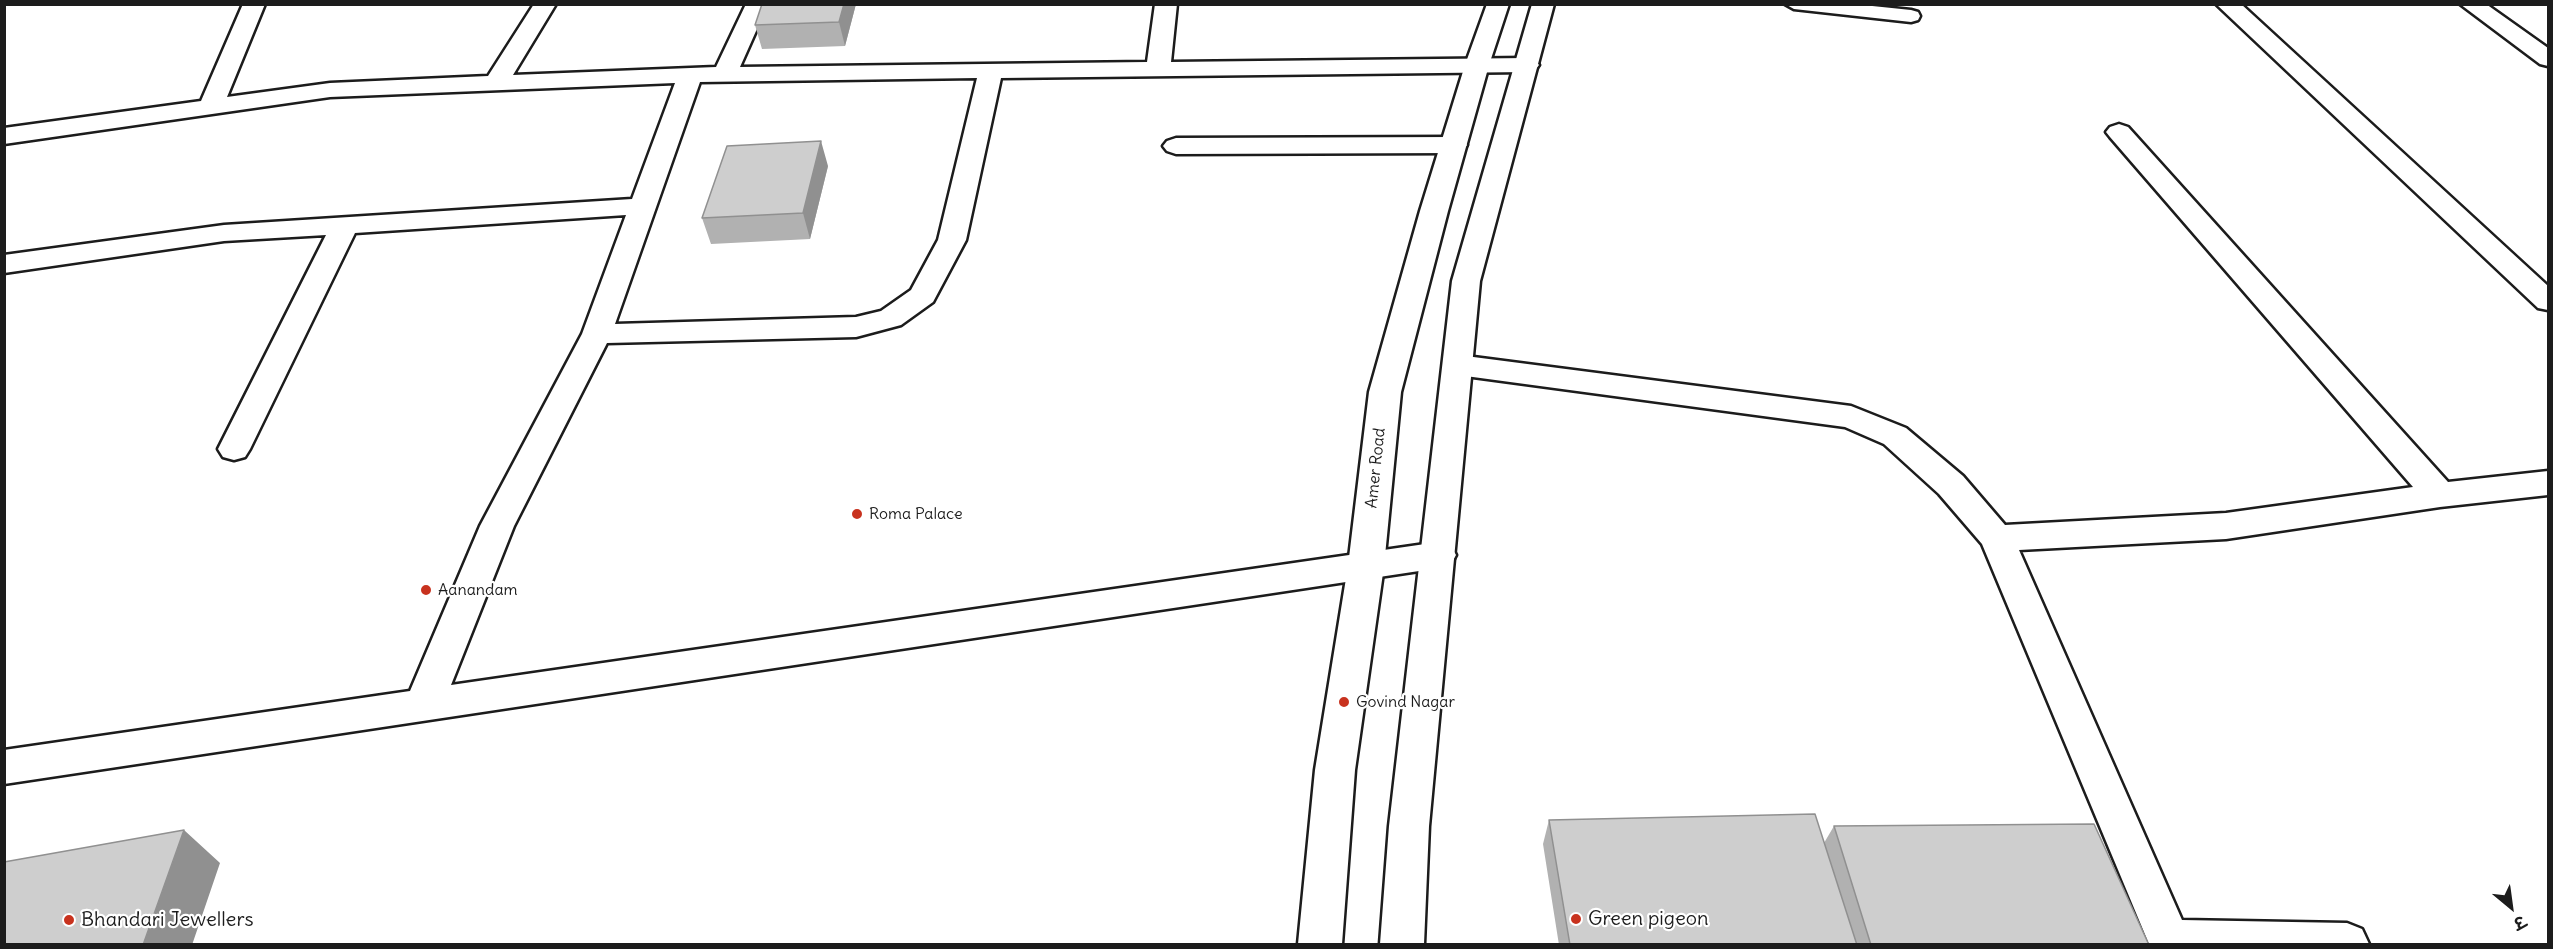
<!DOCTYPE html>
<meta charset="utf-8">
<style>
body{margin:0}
#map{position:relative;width:2553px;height:949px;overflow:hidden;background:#fff;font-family:Delius,"Playpen Sans Deva",sans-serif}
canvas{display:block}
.frame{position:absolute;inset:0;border:6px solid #1c1c1c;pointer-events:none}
.north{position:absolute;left:2481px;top:877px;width:60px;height:60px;-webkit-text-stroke:4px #fff;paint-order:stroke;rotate:151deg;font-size:16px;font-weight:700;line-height:24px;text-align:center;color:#1c1c1c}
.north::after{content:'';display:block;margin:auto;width:21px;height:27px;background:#1c1c1c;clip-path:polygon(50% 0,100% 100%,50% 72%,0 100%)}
</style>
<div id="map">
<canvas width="2553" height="949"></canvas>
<div class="frame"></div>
<div class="north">उ</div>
</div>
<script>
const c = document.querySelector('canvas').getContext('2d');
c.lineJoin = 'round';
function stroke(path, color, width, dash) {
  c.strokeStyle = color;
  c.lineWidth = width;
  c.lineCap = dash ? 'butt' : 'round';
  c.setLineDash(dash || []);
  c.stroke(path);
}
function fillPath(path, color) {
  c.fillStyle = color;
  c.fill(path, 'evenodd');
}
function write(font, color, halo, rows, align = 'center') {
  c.font = font + ' Delius,sans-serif';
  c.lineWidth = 4.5;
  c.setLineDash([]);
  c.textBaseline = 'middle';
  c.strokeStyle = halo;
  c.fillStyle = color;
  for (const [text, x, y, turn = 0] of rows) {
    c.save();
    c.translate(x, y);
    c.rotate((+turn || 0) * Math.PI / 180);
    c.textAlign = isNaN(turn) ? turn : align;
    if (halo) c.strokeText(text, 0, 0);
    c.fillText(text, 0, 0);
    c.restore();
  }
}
const lane = new Path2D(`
 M1785,4h68l58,6 7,2 2,4 -2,4 -7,2 -117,-13z`);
const street = new Path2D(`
 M243,4h22l-38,93 103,-14 158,-7 46,-72h22l-43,71 203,-8 30,-63h22l-28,63 407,-5 8,-58h22l-6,58 356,-4 8,2 4,5 -4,5 -8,2 -526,6 -35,162 -33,62 -32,23 -45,12 -249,6 -93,183 -63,159 988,-143 12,4 5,9 -5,9 -12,4 -1435,216v-34l406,-59 70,-165 102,-192 44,-119 -271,18 -105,216 -5,8 -11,3 -11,-3 -5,-8 108,-214 -102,6 -220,32v-18l220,-30 408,-26 43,-116 -345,14 -326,47v-16l197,-27zM977,78l-39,162 -27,50 -30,21 -25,6 -241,7 85,-242z
 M2216,4h25l307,282v24l-10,-2z
 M2460,4h26l62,44v18l-8,-2z
 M2119,124l9,3 320,355 100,-11v24l-108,12 -214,32 -207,11 163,370 165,3 15,6 7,15h-220l-167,-400 -43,-50 -55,-50 -39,-17 -387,-52 -11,-3 -4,-7 4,-7 11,-3 393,51 55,22 57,48 42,49 221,-12 187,-26 -303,-350 -4,-5 4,-5z
 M1454,137l9,3 4,5 -4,5 -9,3 -278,1 -9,-3 -4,-5 4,-5 9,-3z`);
const secondary = new Path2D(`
 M1487,4h22l-20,61 -41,146 -47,181 -17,174 -29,204 -13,174h-44l17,-174 33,-204 21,-174 51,-181 45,-146z
 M1532,4h22l-74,277 -51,545 -5,118h-44l9,-118 63,-545z`);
stroke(lane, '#1c1c1c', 5);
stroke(street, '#1c1c1c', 5);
stroke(secondary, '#1c1c1c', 5);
fillPath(lane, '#fff');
fillPath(street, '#fff');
fillPath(secondary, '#fff');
fillPath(new Path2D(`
 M856,4l-11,42 -83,3 -7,-24z
 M828,166l-18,73 -99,5 -9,-26z
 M1549,820l275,23 10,-17 315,119h-590l-16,-101z`), '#b1b1b1');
fillPath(new Path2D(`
 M844,4h12l-11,42 -6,-24z
 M821,141l7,25 -18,73 -7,-26z
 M184,830l36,33 -28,82h-49z`), '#909090');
const building = new Path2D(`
 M762,4h82l-5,18 -84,3z
 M821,141l-18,72 -101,5 25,-72z
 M1815,814l42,131h-287l-21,-125z
 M2094,824l55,121h-278l-37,-119z
 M184,830l-41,115h-139v-83z`);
fillPath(building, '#cecece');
stroke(building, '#909090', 1.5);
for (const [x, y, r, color] of [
 [857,514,6,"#c8321e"],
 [426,590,6,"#c8321e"],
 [1344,702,6,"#c8321e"],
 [1576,919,6,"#c8321e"],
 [69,920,6,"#c8321e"]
]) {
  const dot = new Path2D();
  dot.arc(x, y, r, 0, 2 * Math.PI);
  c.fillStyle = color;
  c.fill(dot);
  stroke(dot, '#fff', 2);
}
write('16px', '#1c1c1c', '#fff', [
 ["Amer Road",1376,468,-84]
]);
write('16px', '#1c1c1c', '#fff', [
 ["Roma Palace",869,514],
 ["Aanandam",438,590],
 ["Govind Nagar",1356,702]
], 'left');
write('20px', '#1c1c1c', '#fff', [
 ["Green pigeon",1588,919],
 ["Bhandari Jewellers",81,920]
], 'left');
</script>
